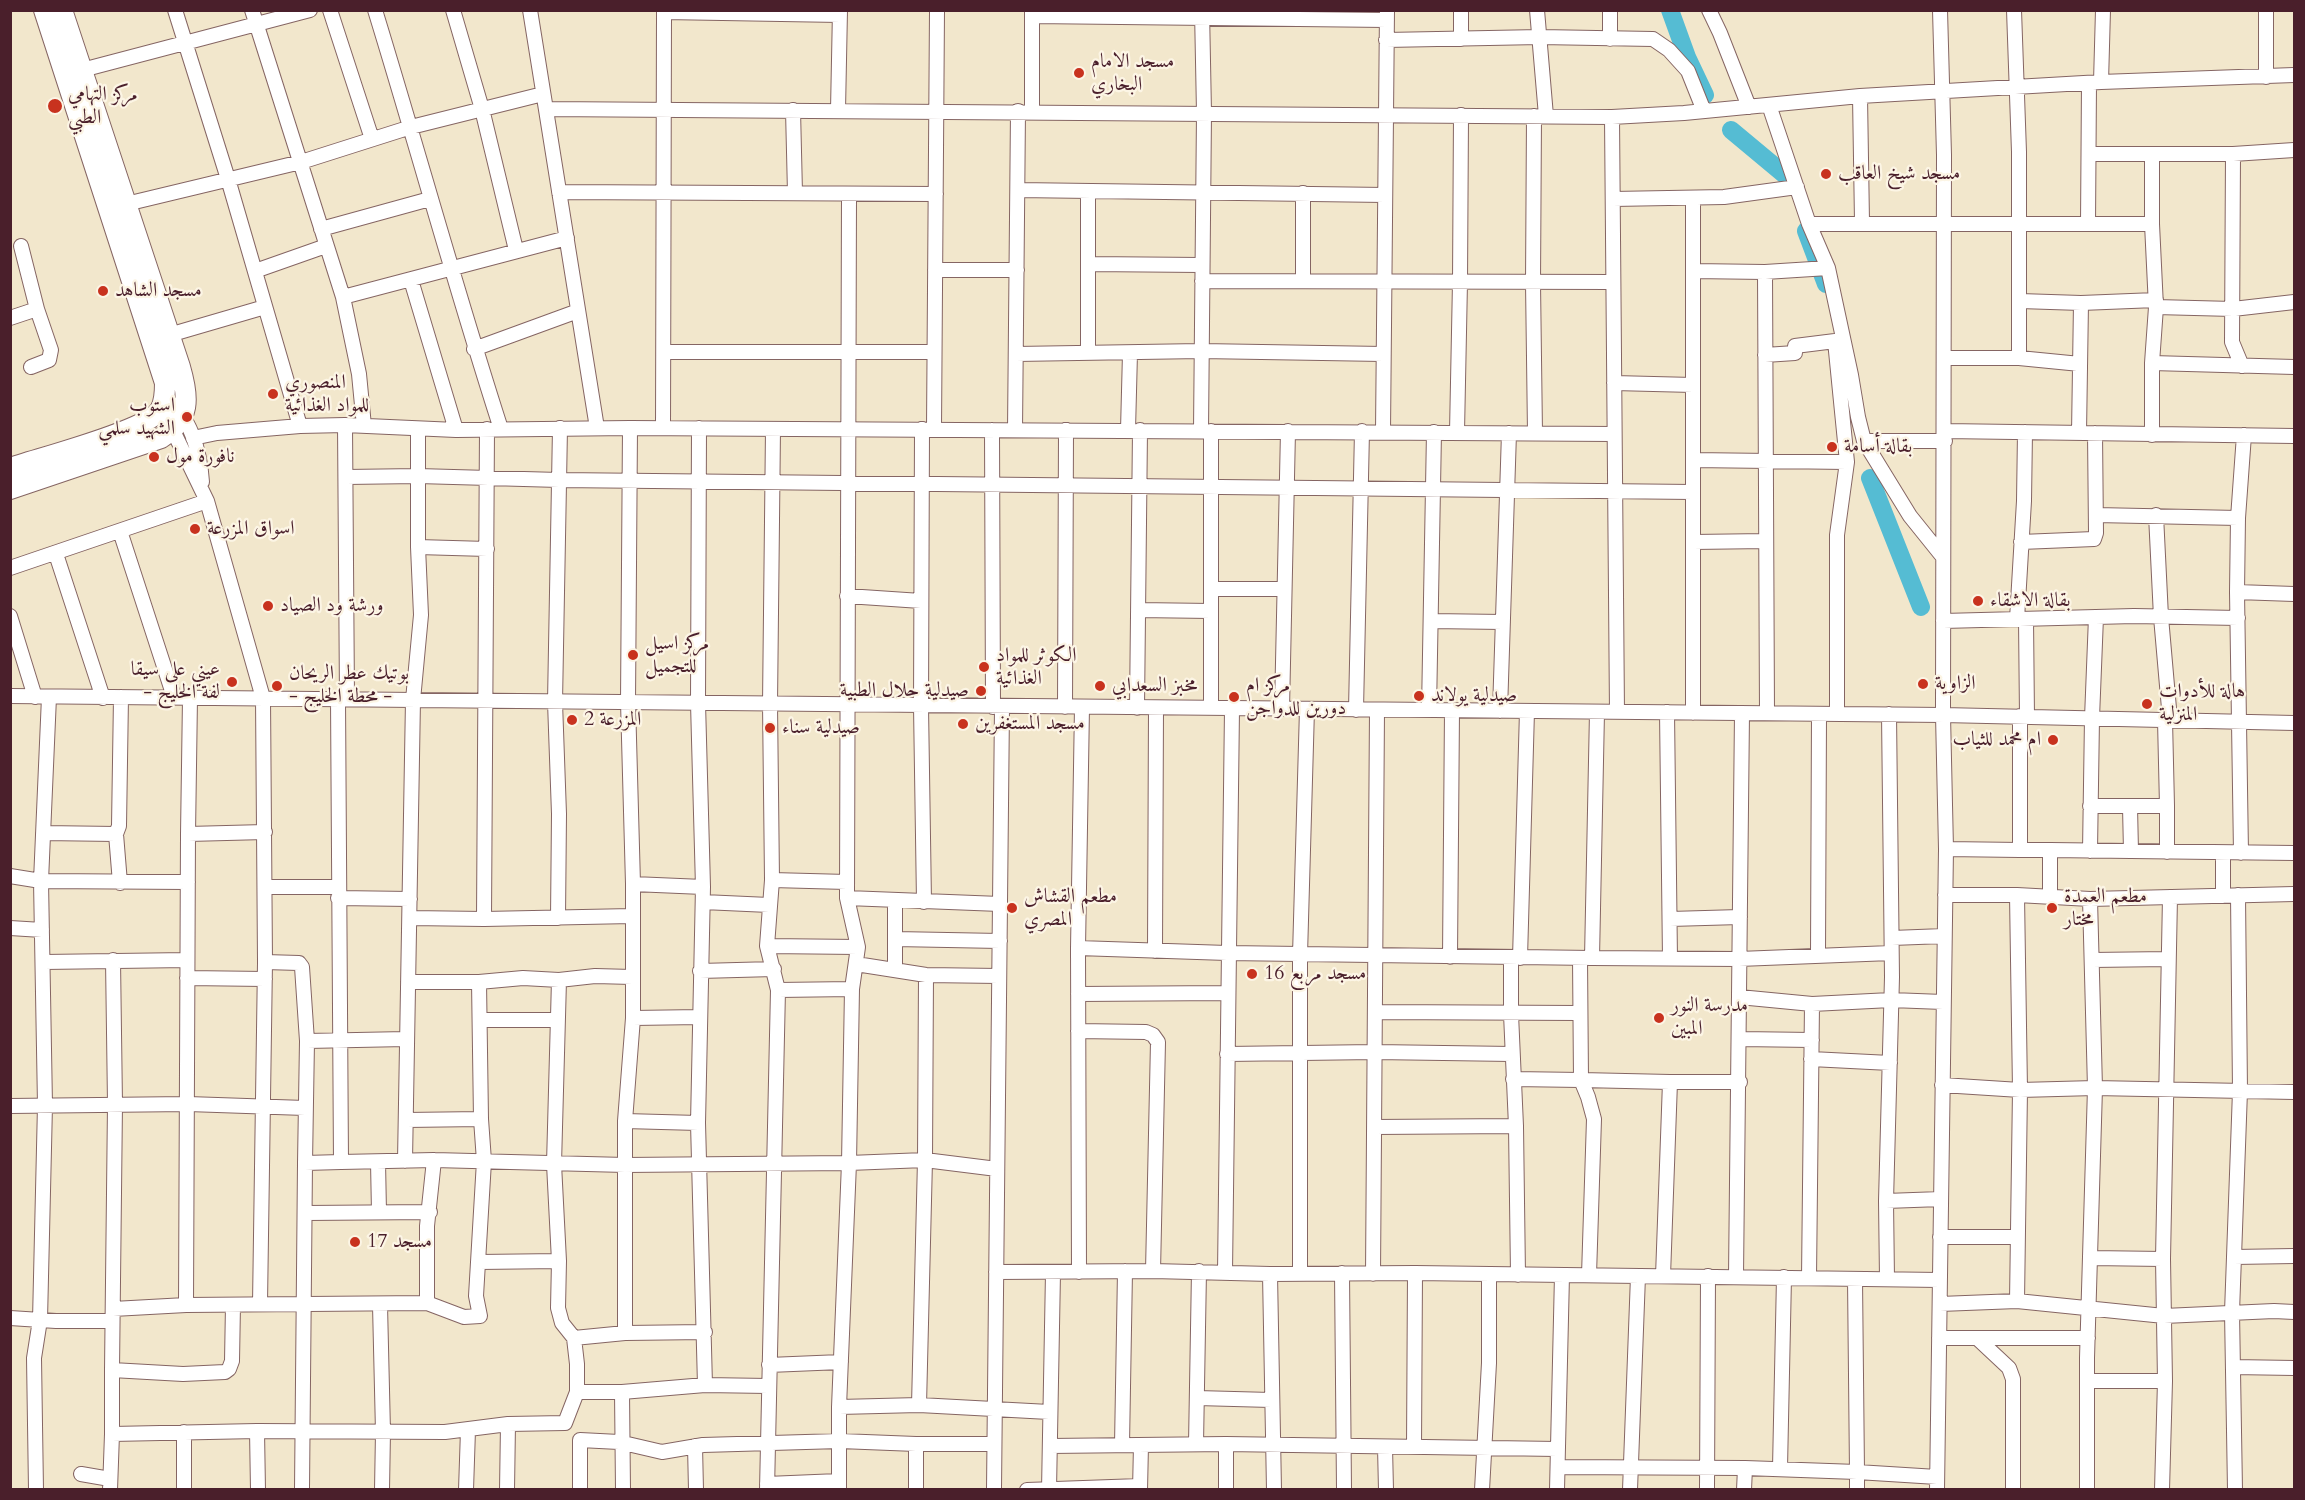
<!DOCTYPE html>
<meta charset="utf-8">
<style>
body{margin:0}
#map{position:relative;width:2305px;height:1500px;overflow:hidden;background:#f2e7cc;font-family:Cardo,serif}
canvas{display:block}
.frame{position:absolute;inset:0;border:12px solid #4a1f2b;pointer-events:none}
</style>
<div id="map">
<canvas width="2305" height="1500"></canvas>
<div class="frame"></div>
</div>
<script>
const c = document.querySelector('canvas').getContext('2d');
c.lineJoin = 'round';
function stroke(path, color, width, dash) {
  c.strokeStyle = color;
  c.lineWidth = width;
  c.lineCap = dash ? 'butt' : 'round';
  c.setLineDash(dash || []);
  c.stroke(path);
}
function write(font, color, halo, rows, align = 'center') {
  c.font = font + ' Cardo,Amiri,serif';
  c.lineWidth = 4.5;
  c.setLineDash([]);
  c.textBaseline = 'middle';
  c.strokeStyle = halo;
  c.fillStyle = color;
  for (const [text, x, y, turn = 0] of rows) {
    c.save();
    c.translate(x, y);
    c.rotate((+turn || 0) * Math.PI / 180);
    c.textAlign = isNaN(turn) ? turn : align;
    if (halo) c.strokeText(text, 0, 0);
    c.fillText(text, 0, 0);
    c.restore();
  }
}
stroke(new Path2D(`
 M1670,10l17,47 18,38
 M1731,130l54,45
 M1806,231l20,53
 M1870,478l51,129`), '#55bcd3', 18);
const minor = new Path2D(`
 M175,10l53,169 72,247
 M252,10l91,287 16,77 5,52
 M330,10l42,129
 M375,10c43,140 81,280 126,419
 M453,10l29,99 34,141
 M530,10l67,418
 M1461,10v29
 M1537,10l9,106
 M1709,10l11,23 29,74
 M664,12l176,3
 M1032,16l355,4
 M1610,39v-29
 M1386,40l154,-3 113,2 16,11 19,21 16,40
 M82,70l228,-60
 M2266,77v-67
 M2101,82l2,-72
 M1860,96l2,126
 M1769,105l40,119 19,44 23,107 7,42 6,24 46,75 33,41
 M546,109l1066,8 72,-4 176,-17 241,-14 193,-7
 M793,110l2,83
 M838,110l2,-100
 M1032,111v-101
 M1534,116l-1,167 2,150
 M1612,117l5,595
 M2089,154h144l61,-4
 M2233,154l-1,188 10,24
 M1018,190l367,5
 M559,192l377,2
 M1613,199l111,-2 73,-10
 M126,204l175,-42 110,-35 132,-33
 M1809,224h343
 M2088,224l1,-141
 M321,229l109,-30
 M1088,264l113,1
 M935,270h82
 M255,271l71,-25
 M1693,271l72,1 63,-4
 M1765,272l2,441
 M411,280l45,150
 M1202,281l411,1
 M1303,281v-88
 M343,297l224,-59
 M2020,301l61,2 -2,130
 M2081,303l75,-3
 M2156,307l77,2 61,-7
 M10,318l27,-9 -16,-63
 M169,335l96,-28
 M474,349l104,-38
 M664,352h270
 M1088,353v-162
 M1016,354l185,-3 182,3
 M1765,355l30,-2v-7l40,-5 12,121 -10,73v179
 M1944,358h75v-206l-5,-142
 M2019,358l61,6
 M2152,363l142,4
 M31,367l18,-7 2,-10 -14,-41
 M1614,383l79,2
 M164,398c27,17 36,54 38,84
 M160,411l5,3 42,87 56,197 2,264 -5,342
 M345,425l2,274
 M663,428l1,-418
 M699,428l-1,275 5,184 -5,236 7,262
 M922,429l-1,277 3,196
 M934,429l3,-419
 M992,430l1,277
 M1015,430l3,-319
 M1128,430l2,-77
 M1201,430l3,-317 -2,-103
 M1383,431l4,-421
 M1945,431l349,5
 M1457,432l3,-150 1,-167
 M2152,435v-72l4,-56 -4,-83v-70
 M2244,435l-6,83 -1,74 57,2
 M193,438l24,-5 83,-7 45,-1 111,5 174,-2 984,6
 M1864,441h81
 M1693,460l154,2
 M346,477l72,-1 141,4 1134,12
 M2096,515l142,3
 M2156,515l5,102 9,103
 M120,531l54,166
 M1693,542l73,-1
 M2021,542l73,-3 2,-6 -1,-100
 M418,547l69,2
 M56,554l47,144
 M10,568l197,-67
 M1211,589h73
 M2237,592l4,261
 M847,596l74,5
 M1138,610l73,1
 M10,616l25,81
 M2017,619l7,-118 1,-69
 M2026,619l1,98
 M1431,621l72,1
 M1943,621l191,-5 104,2
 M10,696l1933,19 351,8
 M1065,707l1,-277
 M1137,708l3,-278
 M1211,708v-277
 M1282,709l6,-278
 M1356,710l6,-279
 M1429,710l5,-278
 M1500,711l9,-278
 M1597,712l-5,246 147,1 152,-6
 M1667,712l3,247
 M1693,713v-515
 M2020,716v134h30v46
 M2090,806h77l-2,-86
 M2167,806v46
 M2130,807l1,44
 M43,833l73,1
 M188,834l77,-2
 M1946,849l74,1
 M2050,850l244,3
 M2090,851l2,-133 4,-101
 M10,876l31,5 147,1
 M772,880l75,2
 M120,883l-4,-49 3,-8 2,-129
 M633,884l70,3
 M265,887h73
 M1945,895h72l73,4 204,-5
 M2223,896v-43
 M338,898l72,1
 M847,898l153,6
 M703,902l66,3
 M410,918l74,1 148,-3
 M558,918l1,-104 -4,-112 5,-274
 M484,919l3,-490
 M1670,919l70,-2
 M10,928l32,2
 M1892,938l52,-2
 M895,939l105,2
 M767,946l91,1
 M1078,948l149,5 365,5
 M1155,951l1,-243
 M1818,955l1,-241
 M1450,957l2,-247
 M1511,957v57l5,112 2,149
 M1520,958l7,-247
 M2092,960l76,-1
 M44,962l143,-2
 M265,962l34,1 3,4 5,74 -2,122
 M856,964l70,11 73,1
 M895,969v-67
 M700,971l74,-2
 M187,978l78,1
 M559,980l-5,184 5,97 -1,47 4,15 12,15
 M408,982h71l44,-4 36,2 36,-4 37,1
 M778,990l74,-1
 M1078,994l149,-1
 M1739,997l73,7 79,-4 52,2
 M1375,1012l204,1
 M633,1018l67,-1
 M481,1020h76
 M1078,1031l68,1 7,3 5,7 -5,229
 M1740,1039l72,1
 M307,1041l99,-2
 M1227,1054l148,-2 137,2
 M1811,1059l79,4
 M1513,1079l68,1 -1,-122
 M1942,1085l78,5 75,-2 199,4
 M10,1106l178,-2 117,4
 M406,1120l75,-1
 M625,1121l73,2
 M1374,1127l142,-1
 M405,1161l8,-461 8,-85 -3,-68v-118
 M341,1162l93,-2 191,5 224,-2 76,-3 72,9
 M378,1162l1,50
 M1886,1201l55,-2
 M306,1213l124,-1
 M1940,1237h77
 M2234,1257l60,-1
 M2091,1258l72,1
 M479,1262l80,-1
 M996,1272l157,-1 117,3 145,-1 525,7
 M1079,1272l-1,-324 4,-241
 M1225,1272l7,-563
 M1300,1273v-318l7,-246
 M1342,1273l2,217
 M1270,1274l4,216
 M1373,1274l4,-564
 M1589,1275l5,-156 -6,-22 -7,-17 89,2
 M1663,1276l7,-194h70
 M1736,1277l6,-564
 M1809,1278l3,-274
 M1855,1279l2,193 80,5
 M1887,1279l-1,-78 6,-224 -3,-263
 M2017,1301l3,-211 -3,-195
 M427,1303v-77l7,-66
 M1940,1304l77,-3 147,15 110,-5 20,1
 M186,1305l2,-471 2,-136
 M380,1305l3,127 -1,58
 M113,1309l73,-4 241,-2 37,14 16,-1 -4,-20 8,-135 -3,-42 -2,-137
 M10,1318l46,3h56
 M625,1333v-212l8,-103v-134l-5,-182 2,-274
 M1939,1338h149
 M1978,1339l31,29 4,11v111
 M769,1365l72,-3
 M2233,1367l61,1
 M112,1370l3,-266 -2,-144
 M2087,1381h78
 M577,1392h45l83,-7 63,1
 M622,1392l1,98
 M1197,1398l74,2
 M919,1405l6,-245 1,-185
 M839,1407l80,-2 130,7
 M257,1431l188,1 63,-8 57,-1 12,-31v-28l-3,-26 51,-5 80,-1
 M184,1432v58
 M112,1434v-64l71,4 42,-2 4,-3 3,-8 1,-56
 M916,1444v46
 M1196,1444l3,-173
 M1226,1444v46
 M1122,1445l3,-174
 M695,1446l1,44
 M1050,1446l176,-2 331,5
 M1385,1447l1,43
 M1414,1447l1,-174
 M1558,1467l187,1
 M1780,1468l4,-191
 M81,1474l29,5
 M767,1484l72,-3
 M36,1490l-2,-132 6,-38 5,-215 -4,-224 8,-184
 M110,1490l2,-56 145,-3 1,59
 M302,1490l3,-327 36,-1 -3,-463
 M466,1490l2,-60
 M507,1490l1,-66
 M580,1490v-50l39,2 43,10 41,-7 137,-4 76,3h78
 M767,1490l11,-500 -11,-44 5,-66 -2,-176 3,-275
 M839,1490v-83l10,-244 3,-174 6,-42 -11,-49 2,-704
 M994,1490l8,-783
 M1027,1490l113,-4
 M1049,1490l4,-217
 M1140,1490l1,-45
 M1482,1490l7,-127v-88
 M1557,1490l5,-215
 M1630,1490l8,-214
 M1707,1490l1,-214
 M1744,1490l1,-22 112,4v18
 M1937,1490l9,-641 -3,-134 1,-560 -4,-145
 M2087,1490v-132l8,-270 -5,-189
 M2162,1490l3,-109 -2,-122 7,-362
 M2235,1490l-3,-178 8,-221 -2,-196`);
const highway = new Path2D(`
 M10,468c29,-10 136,-37 150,-58 5,-8 5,-19 5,-27l-121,-373
 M10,489l151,-51c30,-19 28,-40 19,-71l-118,-357`);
stroke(minor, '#856563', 16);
stroke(highway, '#856563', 22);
stroke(minor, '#fff', 14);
stroke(highway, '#fff', 20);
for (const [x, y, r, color] of [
 [1079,73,6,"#c8321e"],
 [55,106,8,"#c8321e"],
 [1826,174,6,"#c8321e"],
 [103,291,6,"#c8321e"],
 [273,394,6,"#c8321e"],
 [187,417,6,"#c8321e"],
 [1832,447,6,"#c8321e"],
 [154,457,6,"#c8321e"],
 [195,529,6,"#c8321e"],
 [1978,601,6,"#c8321e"],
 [268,606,6,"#c8321e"],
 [633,655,6,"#c8321e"],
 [984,667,6,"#c8321e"],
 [232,682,6,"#c8321e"],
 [1923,684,6,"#c8321e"],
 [277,686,6,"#c8321e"],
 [1100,686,6,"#c8321e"],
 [981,691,6,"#c8321e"],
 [1419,696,6,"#c8321e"],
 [1234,697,6,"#c8321e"],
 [2147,704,6,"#c8321e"],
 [572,720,6,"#c8321e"],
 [963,724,6,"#c8321e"],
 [770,728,6,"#c8321e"],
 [2053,740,6,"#c8321e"],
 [1012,908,6,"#c8321e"],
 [2052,908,6,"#c8321e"],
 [1252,974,6,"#c8321e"],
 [1659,1018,6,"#c8321e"],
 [355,1242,6,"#c8321e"]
]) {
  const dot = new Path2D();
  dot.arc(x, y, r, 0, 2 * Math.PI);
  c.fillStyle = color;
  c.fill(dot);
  stroke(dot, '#fcf5e5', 2);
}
write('20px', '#4a1f2b', '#fcf5e5', [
 ["مسجد الامام",1091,62],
 ["البخاري",1091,85],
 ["مركز التهامي",68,95],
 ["الطبي",68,118],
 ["مسجد شيخ العاقب",1838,174],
 ["مسجد الشاهد",115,291],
 ["المنصوري",285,383],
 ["للمواد الغذائية",285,406],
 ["استوب",175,406,"right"],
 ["الشهيد سلمي",175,429,"right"],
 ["بقالة أسامة",1844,447],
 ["نافورة مول",166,457],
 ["اسواق المزرعة",207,529],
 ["بقالة الاشقاء",1990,601],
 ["ورشة ود الصياد",280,606],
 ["مركز اسيل",645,644],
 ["للتجميل",645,667],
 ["الكوثر للمواد",996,656],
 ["الغذائية",996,679],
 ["عيني على سيقا",220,670,"right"],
 ["- لفة الخليج",220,693,"right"],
 ["بوتيك عطر الريحان",289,674],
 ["- محطة الخليج -",289,697],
 ["الزاوية",1935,684],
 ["مخبز السعدابي",1112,686],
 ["مركز ام",1246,686],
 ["دورين للدواجن",1246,709],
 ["صيدلية حلال الطبية",969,691,"right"],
 ["هالة للأدوات",2159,692],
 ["المنزلية",2159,715],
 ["صيدلية يولاند",1431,696],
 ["المزرعة 2",584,720],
 ["مسجد المستغفرين",975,724],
 ["صيدلية سناء",782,728],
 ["ام محمد للثياب",2041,740,"right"],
 ["مطعم القشاش",1024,897],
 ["المصري",1024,920],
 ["مطعم العمدة",2064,897],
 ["مختار",2064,920],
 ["مسجد مربع 16",1264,974],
 ["مدرسة النور",1671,1006],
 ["المبين",1671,1029],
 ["مسجد 17",367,1242]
], 'left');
</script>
